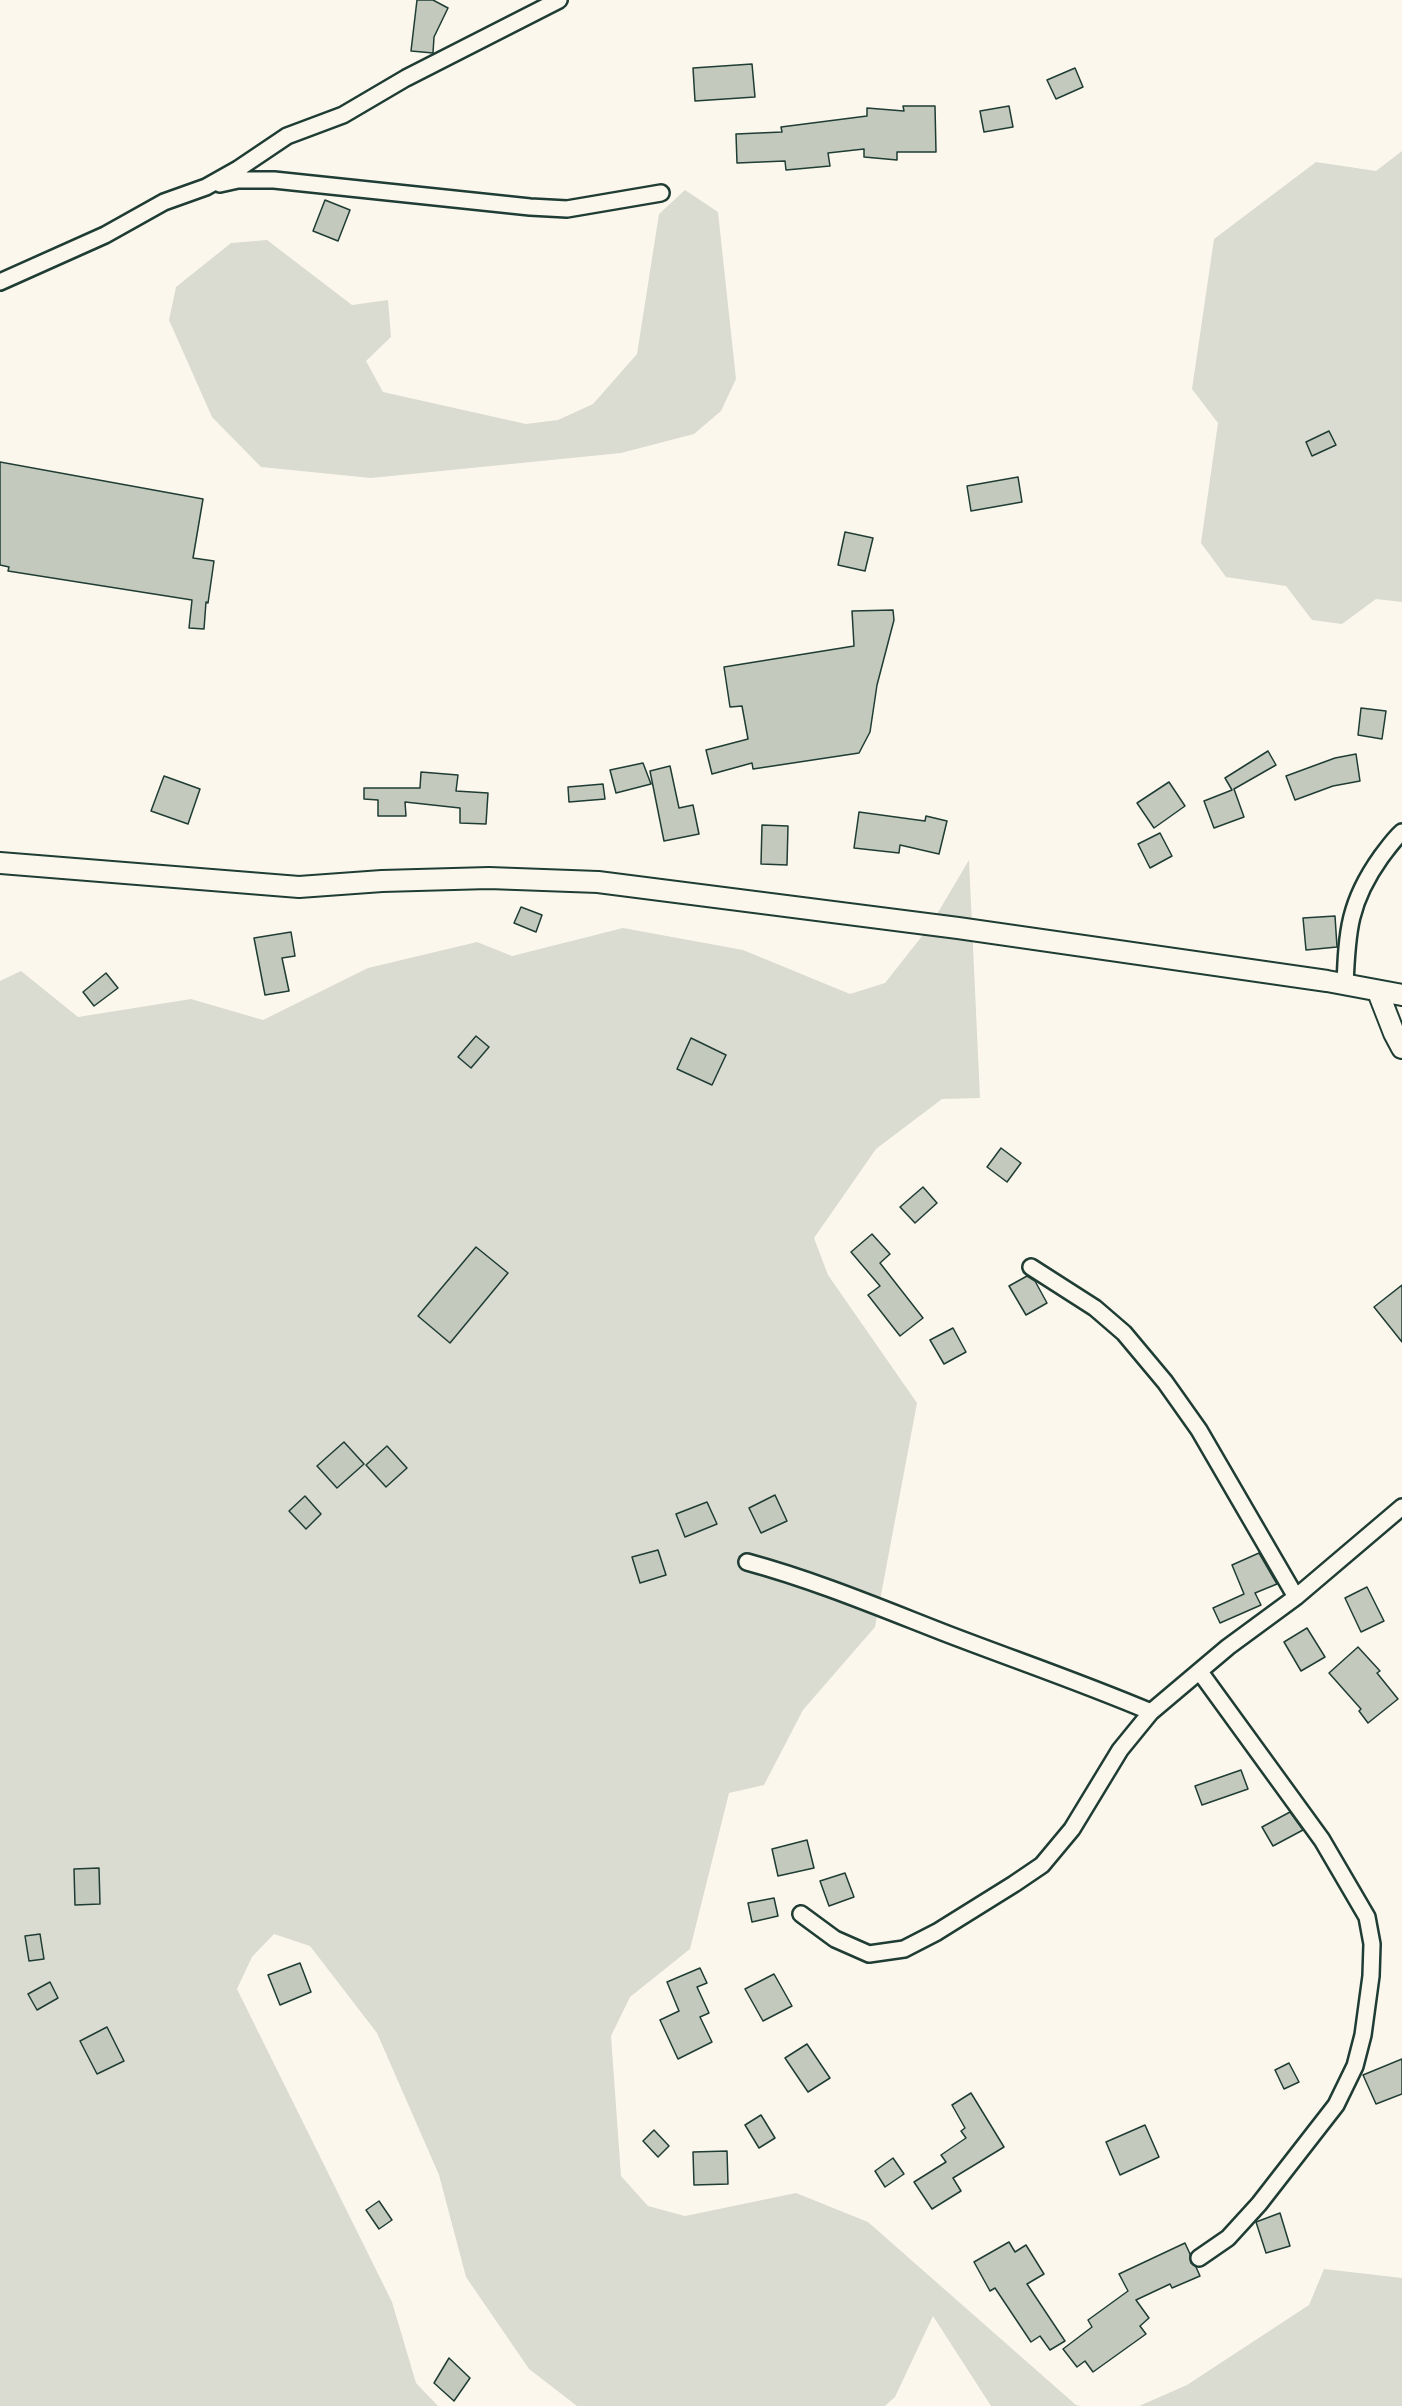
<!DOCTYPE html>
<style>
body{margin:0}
canvas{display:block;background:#fbf7ec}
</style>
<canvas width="1402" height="2406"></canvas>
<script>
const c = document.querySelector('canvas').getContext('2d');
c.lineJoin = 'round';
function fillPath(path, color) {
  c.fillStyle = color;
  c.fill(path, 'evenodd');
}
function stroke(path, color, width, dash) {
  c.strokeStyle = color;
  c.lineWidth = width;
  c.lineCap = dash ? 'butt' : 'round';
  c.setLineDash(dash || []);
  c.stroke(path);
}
fillPath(new Path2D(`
 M1402,151v451l-26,-3 -34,25 -30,-4 -26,-34 -60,-9 -25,-34 17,-120 -26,-34 22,-150 102,-77 60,9z
 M685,190l33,22 18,167 -15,32 -27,23 -73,19 -250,25 -110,-11 -49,-50 -43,-97 7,-33 55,-44 36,-3 85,65 36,-5 3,37 -25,24 17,31 143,32 32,-4 35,-16 44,-50 22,-140z
 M969,860l11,238 -38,1 -66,50 -62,89 14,37 89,128 -42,224 -72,83 -39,75 -35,8 -39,156 -60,48 -19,39 10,140 27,30 37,10 111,-23 72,29 208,183 4,1h-89l-58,-90 -38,81 -10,9h-308l-48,-37 -63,-92 -27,-102 -62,-142 -67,-87 -36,-12 -22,23 -15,32 155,313 24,81 22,23h-438v-1425l21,-10 57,46 113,-18 72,21 105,-52 109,-26 35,14 111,-28 120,22 107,44 35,-11 45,-57z
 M1324,2269l78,9v128h-263l48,-21 122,-80z`), '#dbdcd1');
const building = new Path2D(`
 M417,0h16l15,8 -14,29 -1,16 -22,-2z
 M752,64l3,33 -60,4 -2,-33z
 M1075,68l8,19 -27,12 -9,-19z
 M903,106h32l1,46h-39v8l-33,-3v-8l-36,4 2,13 -44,4 -1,-9 -48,2 -1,-29 46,-2 -1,-5 86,-11v-8l37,3z
 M1009,106l4,21 -29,5 -4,-21z
 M325,200l25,10 -12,31 -25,-10z
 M1329,431l7,14 -24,11 -6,-14z
 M0,462l203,37 -10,59 21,3 -6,42 -2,-1 -2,27 -15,-1 3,-28 -184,-29 1,-4 -9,-2z
 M1018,477l4,25 -51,9 -4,-25z
 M845,532l28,6 -8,33 -27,-6z
 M893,610l1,10 -17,65 -7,47 -11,21 -106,16 -1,-6 -40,11 -6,-24 42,-11 -6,-33 -12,1 -6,-40 130,-21 -2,-35z
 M1361,708l25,3 -4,28 -24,-4z
 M1268,751l8,14 -42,24 10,28 -30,11 -10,-27 28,-11 -7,-12z
 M1356,754l4,27 -27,5 -38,14 -9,-24 49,-18z
 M643,763l8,21 -35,9 -6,-23z
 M670,766l9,42 14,-3 6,29 -35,7 -14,-70z
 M421,772l37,3 -2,16 32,2 -2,31 -26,-1v-15l-55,-6 1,14h-28v-16l-14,-1v-11h56z
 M164,776l36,13 -12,35 -37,-13z
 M1169,782l16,24 -31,22 -17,-25z
 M603,784l2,15 -36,3 -1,-15z
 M859,812l66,9 1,-5 21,5 -8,33 -39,-9 -1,8 -45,-5z
 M762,825l26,1 -1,39 -26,-1z
 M1160,833l12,23 -22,12 -12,-24z
 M521,907l21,8 -6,17 -22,-9z
 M1335,916l2,31 -31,3 -3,-32z
 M291,932l4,24 -13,2 7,33 -24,4 -11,-57z
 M106,973l12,15 -24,18 -11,-14z
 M476,1036l13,11 -18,21 -13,-11z
 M691,1038l35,17 -14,30 -35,-16z
 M1001,1148l20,15 -14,19 -20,-15z
 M923,1187l14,16 -22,20 -15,-16z
 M872,1234l18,20 -10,9 43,55 -23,18 -32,-41 12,-9 -29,-34z
 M476,1247l32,26 -58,70 -32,-27z
 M1027,1276l8,5 12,22 -21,12 -17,-29z
 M1402,1285v57l-28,-35z
 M953,1328l13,24 -22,12 -14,-24z
 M344,1442l20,22 -27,24 -20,-22z
 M387,1446l20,22 -21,19 -20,-22z
 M775,1495l12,26 -26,12 -12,-25z
 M305,1496l16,18 -15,15 -17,-18z
 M707,1502l10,22 -32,13 -9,-23z
 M658,1550l8,25 -26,8 -8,-26z
 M1259,1553l18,31 -22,9 6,12 -41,18 -7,-15 31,-14 -12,-29z
 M1367,1587l17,34 -23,11 -16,-34z
 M1307,1628l18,29 -24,14 -17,-29z
 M1358,1647l22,24 -3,2 21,26 -30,24 -9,-12 2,-2 -32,-36z
 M1241,1770l7,19 -46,16 -7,-19z
 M1290,1812l13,18 -30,16 -11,-19z
 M807,1840l7,28 -36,8 -6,-27z
 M99,1868l1,36 -25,1 -1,-36z
 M845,1873l9,24 -25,9 -9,-25z
 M774,1898l4,18 -26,6 -4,-19z
 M40,1934l4,25 -15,2 -4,-25z
 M300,1963l11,29 -31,13 -12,-30z
 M700,1968l7,15 -10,4 12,26 -9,4 12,25 -34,17 -18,-39 19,-9 -12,-29z
 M774,1974l18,32 -29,15 -18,-32z
 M50,1982l8,16 -21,12 -9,-16z
 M107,2027l17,34 -27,13 -17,-33z
 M807,2044l23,34 -22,14 -23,-34z
 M1402,2059v35l-26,10 -13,-29z
 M1289,2063l10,19 -15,7 -9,-19z
 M971,2093l33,54 -51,31 8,13 -29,18 -18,-27 32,-20 -5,-7 25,-17 -5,-7 4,-3 -13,-23z
 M761,2115l14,23 -16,10 -14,-23z
 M1145,2125l14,32 -39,18 -14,-33z
 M654,2130l15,16 -11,11 -15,-16z
 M727,2151l1,33 -34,1 -1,-33z
 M893,2158l11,16 -19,13 -10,-16z
 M379,2201l13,19 -13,9 -13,-19z
 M1280,2213l10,33 -24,7 -10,-31z
 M1009,2242l6,10 11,-7 18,29 -17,10 38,57 -15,9 -10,-14 -9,6 -36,-54 -5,3 -16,-29z
 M1185,2243l5,11 1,9 5,4 4,9 -28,12 -2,-4 -34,16 13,18 -9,8 6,8 -53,38 -8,-11 -8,6 -14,-18 29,-22 -4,-7 40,-29 -9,-17z
 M449,2358l21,20 -16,23 -20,-18z`);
fillPath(building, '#c4c9be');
stroke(building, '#1f3d34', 1.5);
const minor = new Path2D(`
 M220,184l18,-4h36l256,27 37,2 94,-16
 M0,282l105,-47 59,-33 42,-15 32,-18 49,-33 56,-21 63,-37 153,-78
 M1345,985c2,-54 4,-83 36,-128 7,-9 13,-18 21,-25
 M1031,1267l64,41 29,25 41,49 34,48 97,167
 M747,1562c70,19 136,47 203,73 68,26 135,49 201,77
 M801,1914l34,25 34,15 35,-5 33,-17 77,-48 28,-19 30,-36 48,-79 31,-38 77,-65 68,-50 106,-90
 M1199,2258l29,-20 31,-34 77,-99 19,-39 8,-31 8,-59 1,-32 -5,-27 -45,-77 -122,-168`);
const tertiary = new Path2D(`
 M0,863l299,24 83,-6 107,-3 109,4 360,46 369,53 75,14
 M1378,992l16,41 8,15`);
stroke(minor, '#1f3d34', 20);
stroke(tertiary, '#1f3d34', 24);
stroke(minor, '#fbf7ec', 15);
stroke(tertiary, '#fbf7ec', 20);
</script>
